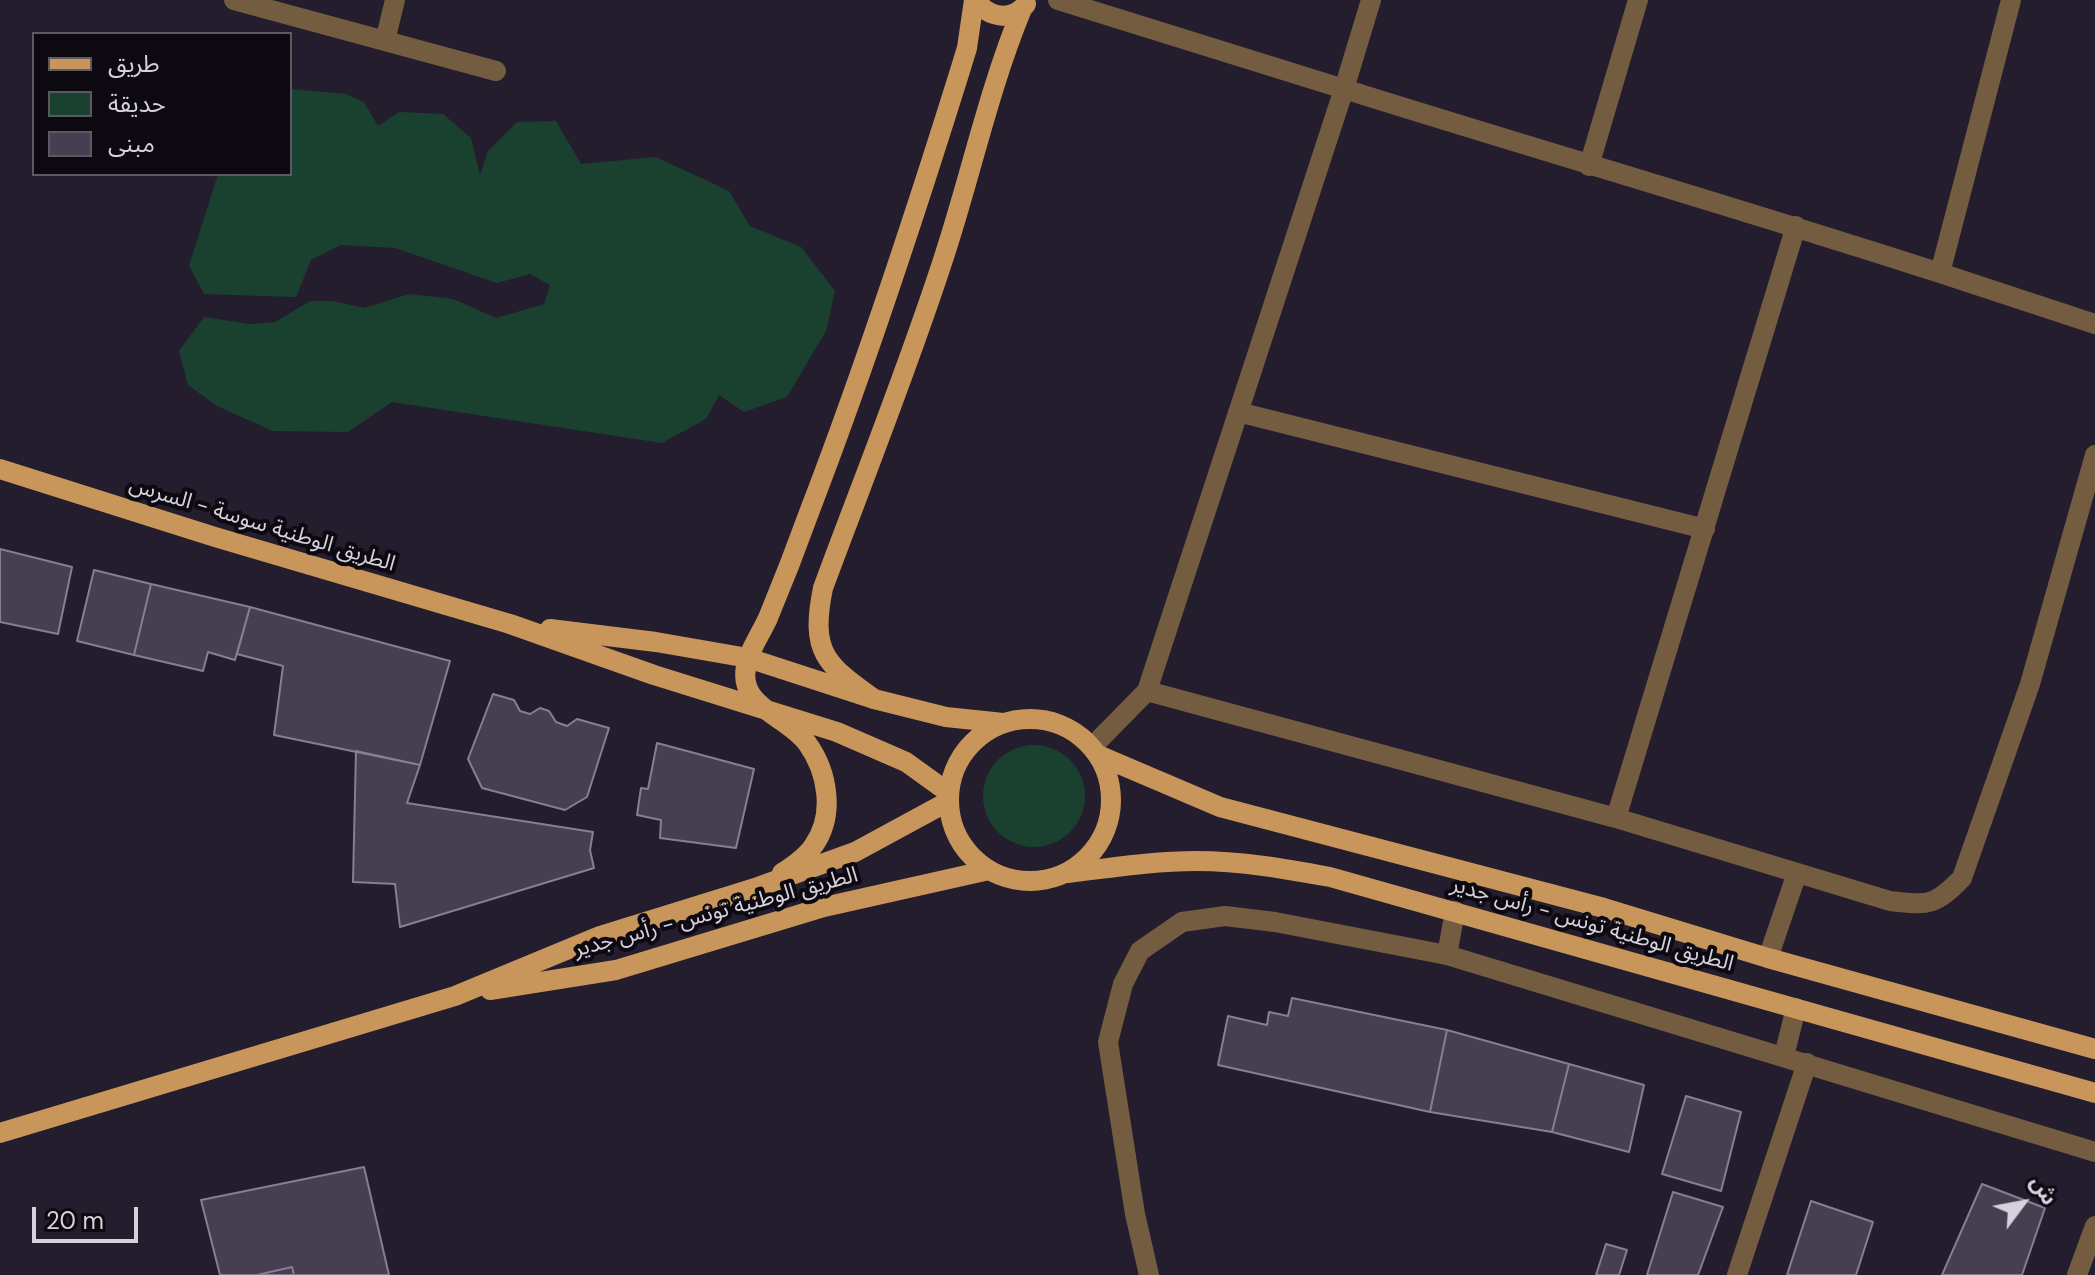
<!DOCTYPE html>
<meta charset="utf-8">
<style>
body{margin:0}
#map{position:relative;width:2095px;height:1275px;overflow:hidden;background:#231d2e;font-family:"DM Sans","Noto Sans Arabic",sans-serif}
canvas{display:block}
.legend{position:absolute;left:32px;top:32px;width:260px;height:144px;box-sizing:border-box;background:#0c0910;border:2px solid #5c5962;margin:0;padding:10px 14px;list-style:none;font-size:24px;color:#d5d1dd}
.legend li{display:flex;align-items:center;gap:16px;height:40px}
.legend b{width:40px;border:2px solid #5c5962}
.north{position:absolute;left:1983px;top:1163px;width:80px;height:80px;-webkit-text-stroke:6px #0c0910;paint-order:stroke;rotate:58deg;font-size:22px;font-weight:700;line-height:32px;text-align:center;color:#d5d1dd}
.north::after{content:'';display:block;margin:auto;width:28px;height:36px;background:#d5d1dd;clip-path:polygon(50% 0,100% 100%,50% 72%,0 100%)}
.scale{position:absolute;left:32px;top:1207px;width:106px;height:36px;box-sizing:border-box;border:4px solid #d5d1dd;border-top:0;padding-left:10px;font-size:24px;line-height:28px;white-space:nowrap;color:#d5d1dd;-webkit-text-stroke:6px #0c0910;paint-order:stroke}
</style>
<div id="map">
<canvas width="2095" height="1275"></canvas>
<ul class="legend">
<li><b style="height:10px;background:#c8965a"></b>طريق</li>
<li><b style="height:22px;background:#1a4130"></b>حديقة</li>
<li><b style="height:22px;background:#453f51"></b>مبنى</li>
</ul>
<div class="north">ش</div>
<div class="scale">20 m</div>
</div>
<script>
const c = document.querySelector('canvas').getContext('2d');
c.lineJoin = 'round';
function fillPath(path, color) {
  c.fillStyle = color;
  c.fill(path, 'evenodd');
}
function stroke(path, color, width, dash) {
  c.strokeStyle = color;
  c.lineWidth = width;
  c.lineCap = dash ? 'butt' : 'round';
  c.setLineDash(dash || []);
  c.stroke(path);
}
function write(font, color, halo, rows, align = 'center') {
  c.font = font + ' "DM Sans","Noto Sans Arabic",sans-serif';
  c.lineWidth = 8;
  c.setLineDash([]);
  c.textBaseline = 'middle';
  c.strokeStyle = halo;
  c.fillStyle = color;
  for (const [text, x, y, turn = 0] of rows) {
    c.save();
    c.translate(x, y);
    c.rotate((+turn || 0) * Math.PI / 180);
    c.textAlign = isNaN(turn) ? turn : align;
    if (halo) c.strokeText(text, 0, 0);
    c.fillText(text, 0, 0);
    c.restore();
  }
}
fillPath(new Path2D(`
 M290,89l56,5 18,8 14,24 21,-14 44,2 28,24 9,37 8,-24 29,-29 39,-1 25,43 75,-7 73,34 21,35 51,21 34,44 -9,40 -39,66 -43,15 -25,-17 -13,24 -44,24 -270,-41 -44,30 -75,-1 -56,-25 -29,-21 -9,-34 25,-34 46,7 25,-2 35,-21h23l31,7 45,-14 44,5 43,19 48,-14 6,-19 -20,-11 -33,9 -102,-35 -54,-3 -30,15 -15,37 -92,-3 -15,-28 29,-92h72z
 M983 796a51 51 0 1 1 102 0a51 51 0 1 1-102 0Z`), '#1a4130');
const building = new Path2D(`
 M0,549l72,18 -14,67 -58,-12z
 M94,570l57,14 -17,71 -57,-14z
 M151,584l99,23 -15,53 -27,-8 -5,19 -69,-16z
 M250,607l200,54 -30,104 -146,-30 9,-69 -46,-12z
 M493,694l21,6 6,11 10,3 10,-6 9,3 7,11 11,4 10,-7 32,9 -22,69 -22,13 -83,-22 -14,-29z
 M657,743l97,26 -18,79 -76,-10 1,-18 -24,-5 4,-27 7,1z
 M356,751l64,14 -13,38 186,29 -3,18 4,18 -194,59 -5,-43 -42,-2z
 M1292,998l155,32 -17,82 -212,-47 10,-49 39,9 2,-13 19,4z
 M1447,1030l122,34 -17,68 -122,-20z
 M1569,1064l75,21 -15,67 -77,-20z
 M1686,1096l55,16 -20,79 -59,-17z
 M364,1167l25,108h-95l-2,-8 -35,8h-37l-19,-75z
 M1982,1184l63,24 -23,67h-80z
 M1673,1192l50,15 -25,68h-51z
 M1811,1201l62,21 -17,53h-69z
 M1606,1244l21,6 -8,25h-23z
 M292,1267l2,8h-37z`);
fillPath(building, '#453f51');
stroke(building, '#867f94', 2);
stroke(new Path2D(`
 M234,0l262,71
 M1058,0l286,89 -197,602 -55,56
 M1371,0l-27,89c198,62 398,120 596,184l71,-273
 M385,41l10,-41
 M1589,166l49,-166
 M1940,273l155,51
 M1238,412l467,117
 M1147,691l469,127 274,83c38,4 44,6 72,-23l68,-194 65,-229
 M1616,818l180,-592
 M1447,955l8,-44
 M1768,958l29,-85
 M1784,1056l12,-48
 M1149,1275l-14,-61 -27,-172 15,-58 17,-33 42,-29 43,-6 50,6 172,33 648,197
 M1737,1275l70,-212
 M2077,1275l18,-49`), '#745c40', 20);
stroke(new Path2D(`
 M976,0c12,18 36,22 50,4
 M0,469l215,68 295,87 144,51 183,57 69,30 43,31
 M550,629l106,13 92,16 126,41 72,18 57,6
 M874,699c-49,-35 -64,-47 -51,-111 40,-108 83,-215 119,-325 28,-84 46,-172 80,-254
 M949 800a81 81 0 1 1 162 0a81 81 0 1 1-162 0Z
 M1098,755l122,52 384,101 164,50 327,91
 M782,873c11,-7 25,-17 32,-28 21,-30 14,-73 -7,-102 -21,-29 -77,-37 -58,-87 5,-13 13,-25 19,-38 15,-36 29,-72 42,-108 55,-143 103,-289 149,-436l8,-26 7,-48
 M1068,873c42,-5 85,-12 128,-12 46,0 90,8 134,16l765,216
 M490,990l126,-20 208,-63 165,-37
 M0,1133l455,-137 145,-60 158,-49 97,-35 94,-51`), '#c8965a', 20);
write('22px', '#d5d1dd', '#0c0910', [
 ["الطريق الوطنية سوسة - السرس",262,525,17],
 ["الطريق الوطنية تونس - رأس جدير",716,913,-15],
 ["الطريق الوطنية تونس - رأس جدير",1592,925,16]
]);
</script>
